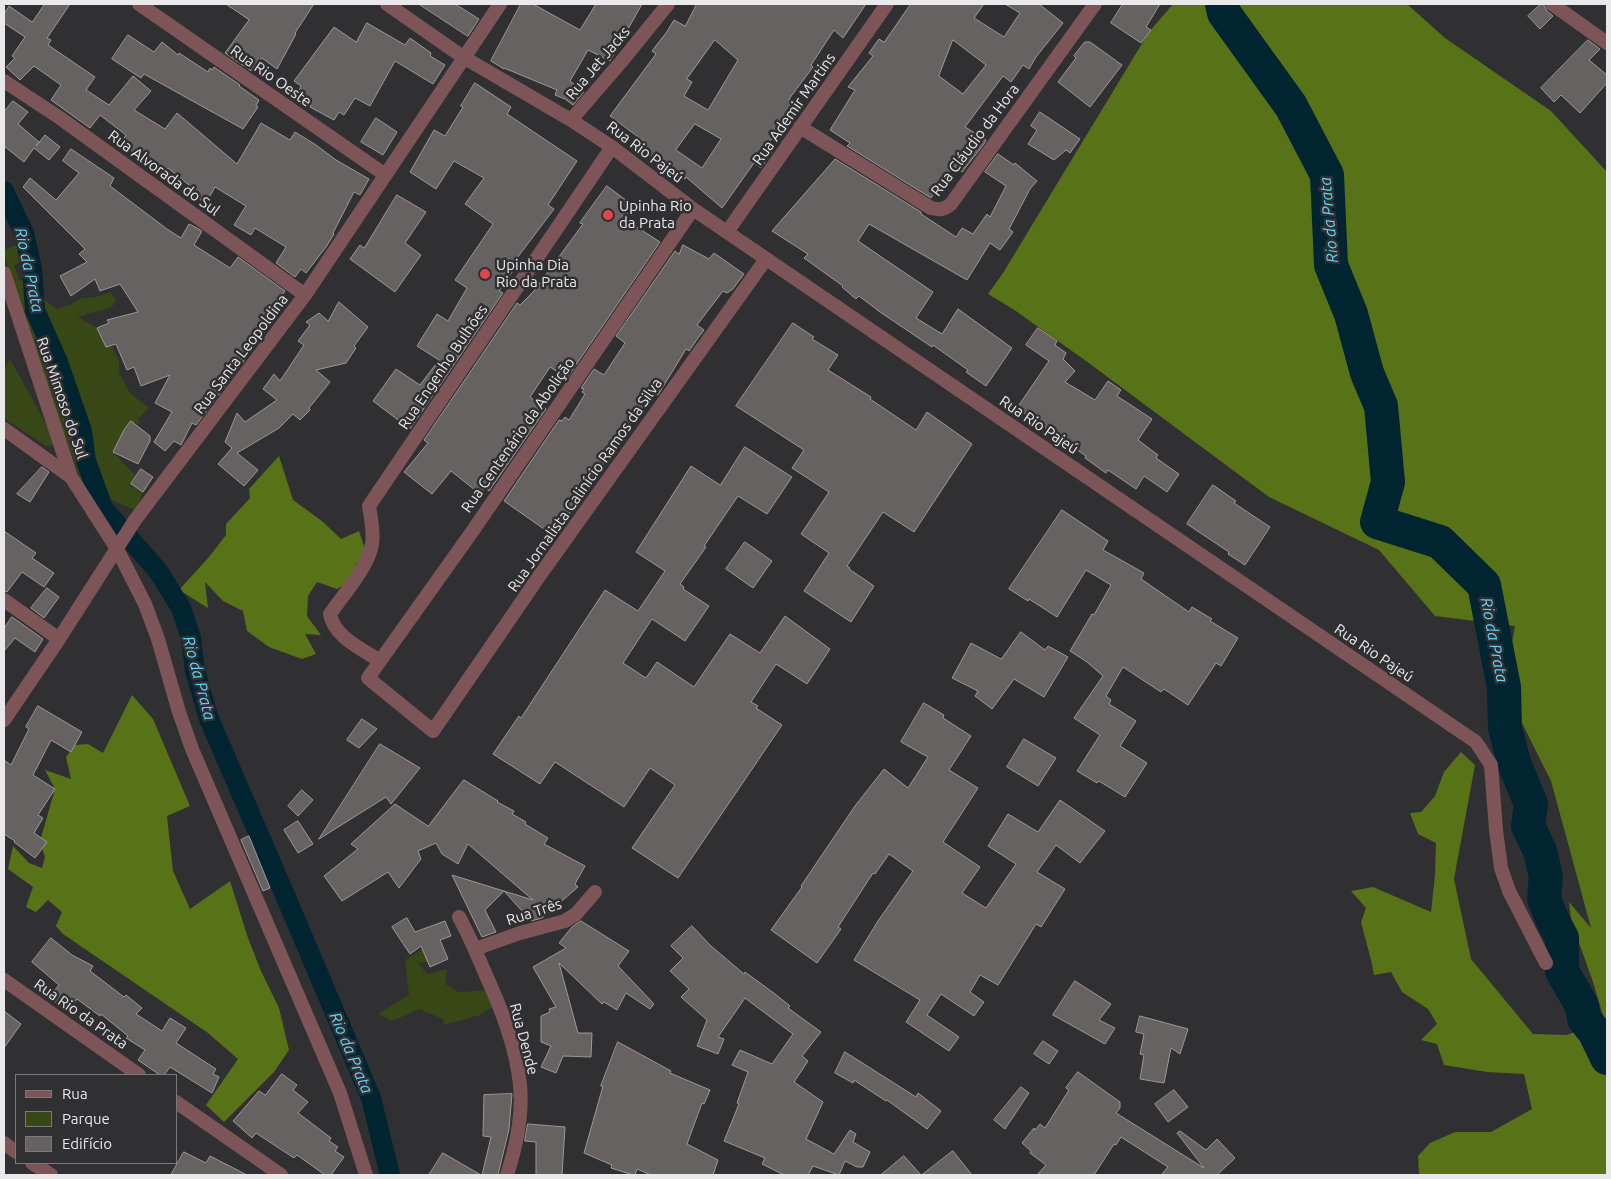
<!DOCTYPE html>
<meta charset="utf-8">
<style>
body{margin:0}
#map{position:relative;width:1611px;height:1179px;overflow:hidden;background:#302f31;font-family:Ubuntu,sans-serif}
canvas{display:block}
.frame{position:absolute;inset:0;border:5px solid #e9e8ea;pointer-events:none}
.legend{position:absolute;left:15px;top:1074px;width:162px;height:90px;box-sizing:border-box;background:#302f31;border:1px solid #7a797b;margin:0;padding:6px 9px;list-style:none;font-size:15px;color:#e9e8ea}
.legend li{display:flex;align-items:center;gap:10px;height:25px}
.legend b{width:25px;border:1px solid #7a797b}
</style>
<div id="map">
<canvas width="1611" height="1179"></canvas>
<div class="frame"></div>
<ul class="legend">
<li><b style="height:6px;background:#7d5558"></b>Rua</li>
<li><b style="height:14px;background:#374715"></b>Parque</li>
<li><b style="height:14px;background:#666262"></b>Edifício</li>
</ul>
</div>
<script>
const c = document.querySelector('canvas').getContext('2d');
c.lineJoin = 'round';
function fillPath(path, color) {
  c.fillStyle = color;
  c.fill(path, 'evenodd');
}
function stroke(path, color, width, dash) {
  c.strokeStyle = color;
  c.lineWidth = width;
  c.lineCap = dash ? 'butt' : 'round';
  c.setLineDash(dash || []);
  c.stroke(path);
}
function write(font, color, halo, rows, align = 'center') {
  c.font = font + ' Ubuntu,sans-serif';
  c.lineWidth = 5;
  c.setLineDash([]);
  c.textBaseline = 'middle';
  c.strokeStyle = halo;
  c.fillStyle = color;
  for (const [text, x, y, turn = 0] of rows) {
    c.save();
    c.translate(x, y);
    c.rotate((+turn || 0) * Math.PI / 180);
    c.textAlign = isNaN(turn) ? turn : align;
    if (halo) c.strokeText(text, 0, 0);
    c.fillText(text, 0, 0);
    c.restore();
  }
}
fillPath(new Path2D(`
 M20,243l6,16 -12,7 6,15 18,-4 3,20 16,12 15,-5 9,-6 15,-1 15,-5 5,8 -4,7 -34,10 19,11 9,19 5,-2 8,15v13l11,20 19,15 -11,11 3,5 -10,-2 -18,30 23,24 -7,9 14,7 -7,19 -24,-11 -20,-2 -10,-15 -58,-159 5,-8 -1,-6 -8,1 -16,-57v-4z
 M10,359l44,79 -2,7 -6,1 -42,-28v-49z
 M430,944l-2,18 -10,1 9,11 20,-5 -2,15 14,8 28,-2 6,17 -13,8 -36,10 -1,-6 -24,-10 -26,12 -15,-7 31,-19 -4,-35z`), '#374715');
fillPath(new Path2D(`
 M1173,4h234l38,34 106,73 56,61v1003h-188l-1,-19 12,-13 25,-11h36l41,-23 -8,-35 -37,-2 -43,-7 -7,-21 -16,-4 16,-16 -9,-15 -26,-17 -11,-20 -17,3 -3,-15 -10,-38 5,-14 -15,-17 22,-4 58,25 4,-37 1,-32 -18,-9 -8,-21 11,-1 14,-16 9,-24 17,-20 14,13 -21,114 17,80 62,75 34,1 37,-16 -11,-37 -22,-62 -2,-18 22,26 -40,-147 -47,-94 11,-61 -80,-10 -56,-66 -110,-53 -183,-136 -73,-52 -25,-15 15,-21 146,-241z
 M279,456l14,44 29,21 19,18 18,-8 8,24 -11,9 1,13 -20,12 -20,-7 -9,14 -1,20 14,19 -16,-1 11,20 -14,5 -33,-12 -22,-16 -4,-20 -20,-10 -18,-19 3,26 -29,-18 30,-33 17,-22v-11l24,-26 -1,-9z
 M132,695l21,24 37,87 -23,10 6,55 17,38 40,-28 18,57 13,33 18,37 10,42 -15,22 -50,50 -18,-17 32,-46 -30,-26 -145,-99 -7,-8 6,-14 -14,-12 -12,12 -10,-5 7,-20 -25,-18 5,-23 16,17 13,5 3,-11 -5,-16 15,-52 -10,-19 26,9 -5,-22 9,-12 13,-1 15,9z`), '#587218');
stroke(new Path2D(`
 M4,191l20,42 8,36 3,41 23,52 24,69 4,30 17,47 55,63 23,37 10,30 4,33 14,48 70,162 92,217 19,77`), '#002531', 20);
stroke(new Path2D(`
 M1222,4l2,9 67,93 36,69 4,90 20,49 16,59 14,33 7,76 -11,40 63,20 44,43 20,102 1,41 9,35 17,41 -3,22 12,25 6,26 -2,22 9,22 9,17v33l20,35 2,13 10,12 13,27`), '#002531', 34);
const building = new Path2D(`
 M45,4h25l-23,34 4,2 -3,5 47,32 -9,13 23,15 24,-29 18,15 -17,19 31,19 12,-16 60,51 24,-41 29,17 5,-8 21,13 20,15 33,19 -9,16 -6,-3 -21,41 1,1 -8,13 -20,26 -5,-4 -6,8 -19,-14 10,-16 -31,-19 -4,7 -17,-10 12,-19 -31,-19 -9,16 -14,-8 3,-5 -27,-22 -5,7 -42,-32 5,-8 -26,-20 -10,13 -39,-28 10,-15 -27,-19 -14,14 -14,-13 9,-9 -3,-2 13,-19 -21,-14v-9l5,-8 23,16z
 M226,4h88l-19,29 1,1 -19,35 -15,-11 -11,13 -26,-18 24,-33z
 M419,4h36l24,15 -11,17z
 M521,4h12l47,26 16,-26h46l-32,57 -22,-11 -18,31 14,11 -11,13 -8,-6 -10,-4 2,-5 -53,-22v1l-13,-8z
 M697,4h169l-23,34 -9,-8 -23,35 2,2 -24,32 5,4 -15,21 3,3 -17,20 7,5 -11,16 -7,-5 -32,45 -36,-31 -1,2 -44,-30 4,-7 -35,-26 46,-62 -4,-3 14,-18 8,-13 11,6zM715,40l23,20 -30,50 -24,-14 8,-14 -5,-3zM695,124l26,15 -19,29 -26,-18z
 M911,4h73l-10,14 30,19 16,-24 -15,-9h34l24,19 -27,34 -7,12 -6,-4 -12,17 -8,-6 -38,51 21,13 -2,4 -22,28 -9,-6 -22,32 -84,-52 3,-3 -20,-13 25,-40 -7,-3 25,-31 -4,-3 10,-14 5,3zM953,40l33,25 -23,29 -24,-18z
 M1123,4h37l-14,23 5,3 -10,13 -30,-20z
 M1541,4h2l4,7 6,5 -13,13 -12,-13z
 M367,23l38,22 5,-7 21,15 -1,3 15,9 -12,19 -38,-23 -25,45 -15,-8 -11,17 -5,-3 -5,8 -24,-13 1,-2 -15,-8 5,-11 -7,-5 40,-54 22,15z
 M128,35l26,17 8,-10 16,13 1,-2 29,19 2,-4 2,2 2,-3 26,18 -1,1 20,14 -3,6 2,1 -15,22 -99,-55 -3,4 -29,-19z
 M1588,40l12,9 -11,11 18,15v8l-27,30 -19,-18 -7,7 -13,-14z
 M1085,42h5l32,23 -32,42 -32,-25 18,-24 -2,-2z
 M475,83l36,24 -4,7 70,47 -29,44 6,4 -43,57 4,2 -16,23 4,2 -93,136 -37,-28 23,-32 24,16 19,-25 -22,-14 20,-32 11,7 19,-33 -12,-8 38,-56 -28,-20 19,-26 -30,-17 -18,28 -26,-17 24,-42 11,6 18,-29 -2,-1z
 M13,101l15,11 -10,12 21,18 -3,4 9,-11 15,12 -11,13 -15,-12 -10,14 -20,-16v-34z
 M1040,112l40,27 -10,14 -4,-3 -12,10 -26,-16 9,-14 -6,-4z
 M376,118l21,14 -14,23 -22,-13z
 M71,149l43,29 -4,8 57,43 14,9 8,-14 8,4 5,3 -8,14 36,23 8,-11 47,34 -20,29 5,4 -29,41 -45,60 -4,-2 -11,22 -7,-4 -9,10 -11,-9 18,-30 -17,-9 15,-28 -29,11 -7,-19 -7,3 -11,-26 -10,3 -9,-19 12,-5 -2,-3 31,-8 -18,-28 -20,7 -5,-12 -24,17 -11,-20 27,-14 -8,-8 6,-5 -62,-62 7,-9 26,22 23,-27 -16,-12z
 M998,154l16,11 1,-2 22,18 -7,8 -21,40 4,3 -13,18 -10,-7 -23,37 -98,-56 -11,17 75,51 -17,26 26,16 16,-25 54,39 -26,38 -20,-14 2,-2 -35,-25 -1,2 -52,-35 -21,-16 -3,3 -14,-12 1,-1 -39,-28 4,-4 -36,-23 63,-72 86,53v2l35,23 6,-9 11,6 14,-20 3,3 16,-31 -21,-14z
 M607,186l28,21 -9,13 34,22 -93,136 -17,-11 -20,30 16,12 -57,82 -4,-3 -5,6 -29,-23 -19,23 -28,-22 24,-29 -4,-3 93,-137 3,2 14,-14 49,-67 -3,-1z
 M397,195l29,17 -21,31 16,12 -26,37 -45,-33 10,-14 4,3z
 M683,245l26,14 5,-6 30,21 -11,15 -6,4 -4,-2 -26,34 7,5 -6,8 -9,13 -3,-2 -28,46 -5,-3 -99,144 -50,-35 55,-81 3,1 3,-4 4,3 16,-26 -3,-2 2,-3 -3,-1 13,-19 10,6 21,-32 -9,-7 59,-85 4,3z
 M339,302l29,25 -14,19 2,2 -10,15 -30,7 14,12 -21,26 1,2 -10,10 -7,-6 -14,14 -42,25 21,17 -14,16 -26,-22 14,-16 -7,-6 12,-29 8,9 32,-22 -14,-11 11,-15 6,7 24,-36 -6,-4 12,-16 -4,-3 13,-9 9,8z
 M793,323l21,14 -2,2 26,16 -10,15 43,27 -1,2 46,31 11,-18 45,32 -58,88 -31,-20 -36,54 3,2 -1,1 25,17 -23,36 -47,-31 25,-38 -28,-19 28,-42 -37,-24 12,-18 -68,-44z
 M1038,328l19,13 -2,4 11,8 -3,6 12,12 -10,11 30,18 13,-19 13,9 -4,6 35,23 -14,21 20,15 -2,3 23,16 -12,18 -23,-16 -8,13 -28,-19 -2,3 -21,-15 1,-2 -69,-48 32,-47 -23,-16z
 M131,421l19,15v5l-12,23 -25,-12 11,-22z
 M745,447l47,30 -25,37 -29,-18 -34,50 2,1 -26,37 4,3 -1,2 26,17 -24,35 -33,-22 -29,44 23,15 11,-16 37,25 36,-53 30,19 25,-37 45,33 -23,35 -31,-20 -25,38 7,4 -2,2 26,17 -104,153 -46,-30 43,-63 -25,-17 -26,39 -69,-45 -15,22 -47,-30 26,-38 2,2 84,-128 33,21 27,-40 -29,-19 55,-86 29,19z
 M42,467l7,5 -19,30 -13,-8z
 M141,469l12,8 -10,15 -12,-8z
 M1213,485l23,16 -2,2 36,24 -25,38 -17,-11 1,-2 -42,-28z
 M1062,510l46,31 -5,9 41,23 -3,6 48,33 3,-5 20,12 -2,2 28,17 -17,28 -5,-3 -28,42 -24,-16 -3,3 -38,-25 -17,29 5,4 -2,4 27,17 -16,25 27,17 -22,34 -26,-16 -2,2 -20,-12 23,-36 -26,-17 29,-42 -16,-14 -17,-11 22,-37 2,1 17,-30 -25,-15 -29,47 -28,-18 -1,2 -19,-12z
 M4,531l32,22 -4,5 22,15 -10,14 -22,-15 -15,20 -3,-1z
 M745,542l27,19 -19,27 -27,-19z
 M47,588l12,9 -15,21 -13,-10z
 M12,617l31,22 -8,13 -20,-14 -11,13v-22z
 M1021,632l24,18 3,-4 20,11 -24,40 -30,-18 -22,30 -17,-13 3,-5 -26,-13 19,-35 30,16z
 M924,703l20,12 -1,3 28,18 -22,34 29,18 -35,54 37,25 -18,26 24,15 30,-44 -28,-18 20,-32 30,18 22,-32 45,31 -25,32 -24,-18 -19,27 28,17 -24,38 -5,-3 -38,61 -18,-10 -10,17 14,10 -10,14 -33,-22 -14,21 32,22 -10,14 -43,-29 14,-22 -66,-40 24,-39 35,-50 -24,-17 -14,20 -2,-1 -35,54 3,2 -24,34 -46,-33 31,-43 -1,-1 54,-80 29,-37 24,19 20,-31 -27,-15z
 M38,706l44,26 -11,20 -20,-12 -18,35 22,14 -17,26 5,3 -9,15 13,9 -12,16 -21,-16 1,-1 -11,-7v-74l7,5 18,-36 -3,-2z
 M362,719l15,10 -18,19 -12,-8z
 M1024,739l32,19 -18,28 -31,-19z
 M380,744l40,24 -29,36 -5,-7 -67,42z
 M464,780l34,21 -1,1 17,9 -2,3 14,8 -1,2 23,14 -4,6 41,22 -10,18 3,3 -36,31 -11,3 -27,-30 -19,19 11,22 -14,5 -30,-62 81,25 -65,-56 -10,20 -16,-10 -6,-11 -18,8 3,8 -22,29 -11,-16 -46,29 -18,-25 34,-27 -7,-5 44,-40 33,22z
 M302,790l11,10 -15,16 -10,-10z
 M298,821l15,23 -15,9 -14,-23z
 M249,836l21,52 -7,3 -22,-51z
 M407,918l8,14 30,-11 6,15 -11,4 8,19 -18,8 -9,-21 -11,8 -18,-27z
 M581,921l48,30 -11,15 36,38 -4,5 -24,-16 -9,17 -13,-8 -2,2 -43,-41 19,70h14l-1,24 -28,-1 -7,17 -15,-6 10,-21 -10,-4v-26l9,-4 -1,-3 7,-2 -23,-40 33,-19 -7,-5 13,-16z
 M692,926l19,20 33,28 1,-2 30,22 15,12 -2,2 33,24 -19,24 6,5 -14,21 29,20 -17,37 28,15 16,-24 6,4 -3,8 17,10 -7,15h-6l-12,-6 -6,14 -26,-9 -5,9h-24l-22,-11 3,-6 -41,-17 15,-37 -2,-1 11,-31 -16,-7 8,-15 32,14 21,-30 -48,-36 -27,39 6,2 -6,15 -21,-8 10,-26 -26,-23 8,-8 -19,-18 13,-13 -12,-12z
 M51,938l21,17 21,11 -3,5 34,26 2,-2 16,13 -6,6 26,17 8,-13 16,10 -10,15 40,26 -3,5 6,3 -7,16 -42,-26 -6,8h-4l-9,-6 -13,-9 7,-10 -19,-12 2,-2 -27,-22 -1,2 -23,-17 -10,12 -18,-14 10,-12 -27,-23z
 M1075,981l36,23 -12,16 16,8 -10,16 -52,-29z
 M4,1011l17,13 -17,24z
 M1140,1016l48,13 -8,25 -9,-6 -7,35 -24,-4 4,-24 -4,-1 4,-20 -8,-2z
 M1043,1041l15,10 -9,13 -15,-10z
 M618,1042l53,29 -1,2 40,17 -6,14 -2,-1 -15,41 31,16 -5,15h-62l-14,-6 -2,6h-2l-22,-7 1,-3 -28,-12 19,-67h-2z
 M845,1052l71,45 2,-4 23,18 -14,18 -40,-29 -1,1 -32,-21 -1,3 -18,-10z
 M1078,1072l42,30v6l-4,5 88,55 -27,-35 3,-2 26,19 11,-11 18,19 -18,17h-56l7,-8 -47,-30 -5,8 -2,-1 -20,31h-57l9,-10 -16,-12 1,-2 -9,-8 12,-15 1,2 5,-6 5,4 24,-38 -3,-2z
 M282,1074l15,11 -4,5 15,12 -10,11 33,25 -2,3 9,6 -3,4 9,6 -13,18h-6l-28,-20 -3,3 -38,-25 -4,5 -19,-17 26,-30 6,4z
 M1021,1087l8,6 -24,36 -11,-9z
 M1174,1090l14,17 -20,15 -13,-18z
 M512,1094l-3,35 -11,46h-16l9,-38 -8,-1 1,-41z
 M528,1124l37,3 -3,48h-26v-33l-11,-1z
 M953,1151l19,24h-50z
 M184,1152l22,11 4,-7 37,19h-76z
 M443,1153l38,22h-52z
 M904,1156l17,19h-40z`);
fillPath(building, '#666262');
stroke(building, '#9b9897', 1);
stroke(new Path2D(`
 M139,4l245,170
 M387,4l76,53 108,63 41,27 81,62 783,533 15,23 5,65 5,38 8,23 37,72
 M1552,4l55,39
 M4,81l56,37 245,177
 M571,120l50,-58 47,-58
 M800,127l131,81c9,2 13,2 20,-4l144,-200
 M693,209l-219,320 -106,149 65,53 107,-156 226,-316
 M727,232l160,-228
 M4,273l67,204 46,72 28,55 13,35 21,73 13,37 148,344 26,82
 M4,429l67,48
 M4,600l55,39
 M380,661c-18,-12 -46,-24 -50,-47 13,-19 39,-48 42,-70 2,-12 -1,-26 -3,-38l243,-359
 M4,720l55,-81 76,-119 170,-225 195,-291
 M459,917c10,18 18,37 26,56 16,35 31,73 35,112 3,30 -4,62 -13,90
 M475,949l45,-16 45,-12 11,-7 19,-22
 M4,980l135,95
 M176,1102l105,73
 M4,1143l12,9
 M32,1163l19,12`), '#7d5558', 14);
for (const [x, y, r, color] of [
 [608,215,6,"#e0444e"],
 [485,274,6,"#e0444e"]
]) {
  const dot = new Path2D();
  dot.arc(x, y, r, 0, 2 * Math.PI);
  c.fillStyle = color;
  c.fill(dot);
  stroke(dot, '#302f31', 2);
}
write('15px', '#e9e8ea', '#302f31', [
 ["Rua Jet Jacks",598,63,-50],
 ["Rua Rio Oeste",271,76,35],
 ["Rua Ademir Martins",794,109,-55],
 ["Rua Cláudio da Hora",975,140,-53],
 ["Rua Rio Pajeú",645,152,37],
 ["Rua Alvorada do Sul",164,173,36],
 ["Rua Santa Leopoldina",241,354,-53],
 ["Rua Engenho Bulhões",443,367,-56],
 ["Rua Mimoso do Sul",62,398,71],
 ["Rua Rio Pajeú",1039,425,34],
 ["Rua Centenário da Abolição",518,435,-55],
 ["Rua Jornalista Calinício Ramos da Silva",585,485,-55],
 ["Rua Rio Pajeú",1374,653,34],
 ["Rua Três",534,912,-18],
 ["Rua Rio da Prata",81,1014,35],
 ["Rua Dende",524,1039,75]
]);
write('15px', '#e9e8ea', '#302f31', [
 ["Upinha Rio",619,206],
 ["da Prata",619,223],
 ["Upinha Dia",496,265],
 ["Rio da Prata",496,282]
], 'left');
write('italic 16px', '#60d6fd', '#302f31', [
 ["Rio da Prata",1329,220,-95],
 ["Rio da Prata",29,270,78],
 ["Rio da Prata",1494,640,79],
 ["Rio da Prata",199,678,75],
 ["Rio da Prata",351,1053,67]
]);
</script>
